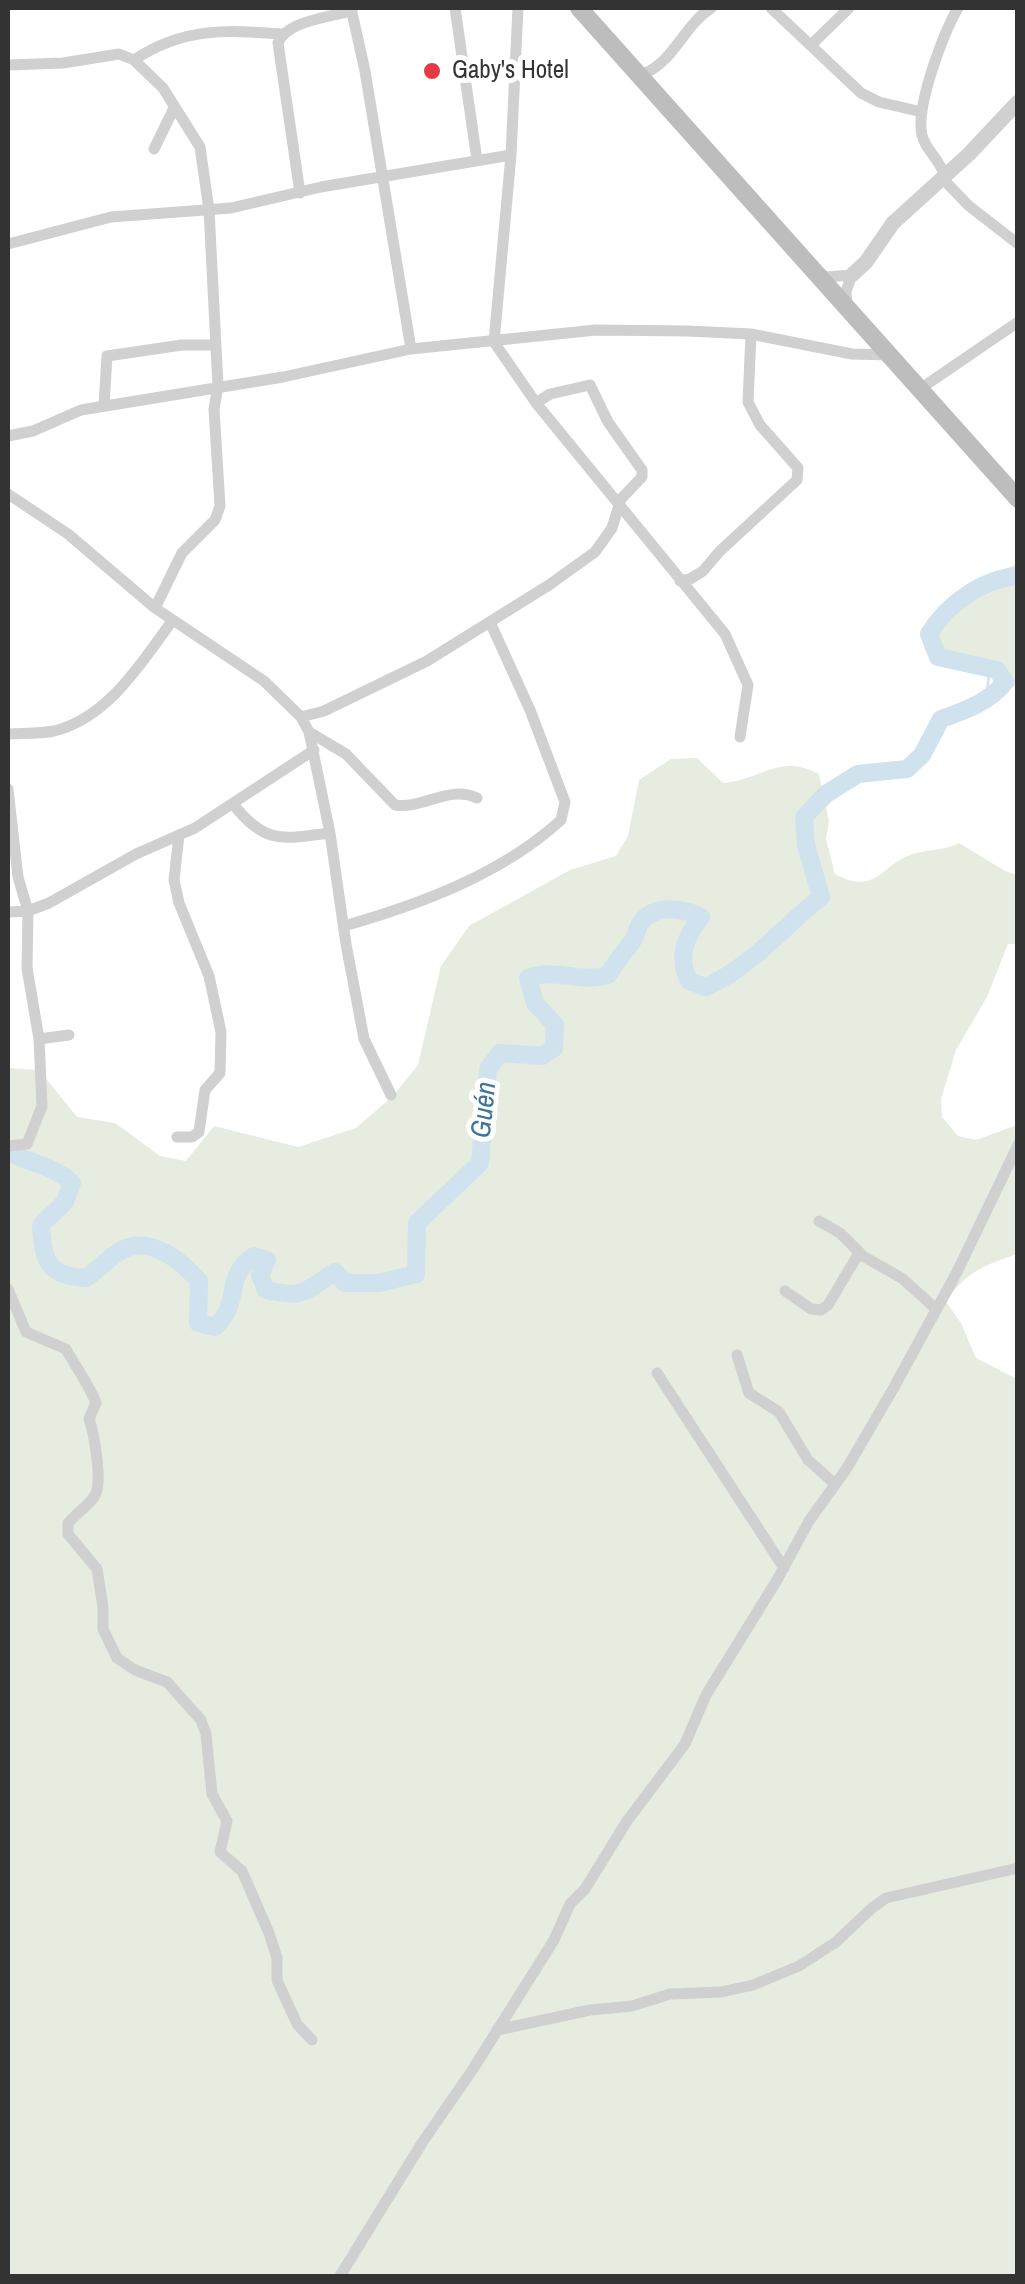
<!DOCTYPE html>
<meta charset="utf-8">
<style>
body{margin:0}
#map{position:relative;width:1025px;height:2284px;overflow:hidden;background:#fff;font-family:"Archivo Narrow",sans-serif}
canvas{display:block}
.frame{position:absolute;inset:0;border:10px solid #333;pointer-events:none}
</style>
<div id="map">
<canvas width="1025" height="2284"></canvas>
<div class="frame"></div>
</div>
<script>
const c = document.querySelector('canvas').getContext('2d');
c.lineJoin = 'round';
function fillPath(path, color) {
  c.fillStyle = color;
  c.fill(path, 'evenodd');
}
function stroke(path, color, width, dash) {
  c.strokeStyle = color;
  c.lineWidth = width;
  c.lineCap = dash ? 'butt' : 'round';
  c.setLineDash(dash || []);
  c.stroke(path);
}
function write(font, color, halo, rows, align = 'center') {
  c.font = font + ' "Archivo Narrow",sans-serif';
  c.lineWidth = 10;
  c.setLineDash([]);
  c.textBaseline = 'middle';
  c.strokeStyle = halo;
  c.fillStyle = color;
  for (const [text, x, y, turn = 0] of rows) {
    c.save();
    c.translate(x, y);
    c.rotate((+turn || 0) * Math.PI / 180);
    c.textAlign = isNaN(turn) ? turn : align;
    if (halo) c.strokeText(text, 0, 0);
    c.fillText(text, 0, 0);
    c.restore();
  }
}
fillPath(new Path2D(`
 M1017,564v120l-6,4 -26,-14 -51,-13 -10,-13c18,-19 27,-48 48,-64 13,-9 32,-14 45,-20z
 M697,758l26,25c40,-3 55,-30 96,-9l10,47 -3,18 9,35c42,23 47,-11 78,-20 16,-5 30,-3 46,-11l46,28 12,4v69h-9l-21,53 -31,53 -15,49 1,18 16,19 18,4 41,-15v129c-32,11 -52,18 -71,48l15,21 15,35 41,21v897h-1009v-1208l31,2 38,47 38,6 45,33 26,5 28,-35 84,21 58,-19 37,-32 25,-31 23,-99 28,-40 101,-56 46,-14 12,-20 11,-56 32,-21z`), '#e6ecdf');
stroke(new Path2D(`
 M986,699l3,-24 8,-5`), '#cfe2ee', 2.5);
stroke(new Path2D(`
 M8,1152c22,11 46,14 64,31l-7,19 -24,23c2,37 7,51 45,53 12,-8 25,-23 38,-29 28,-13 58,13 75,32l-1,42 17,4c28,-26 7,-49 39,-71l13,4 -7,15 6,15c40,9 38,1 69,-18l10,11h34l37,-9 1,-51 63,-60 8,-94 12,-16 42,3 12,-8 1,-23 -20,-22 -7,-25c26,-11 51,6 80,-3 7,-12 15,-22 24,-33 4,-6 5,-15 10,-21 14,-17 42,-13 59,-4 -16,20 -24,40 -12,64l17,6c46,-21 76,-59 115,-90l-15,-52 -2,-28 22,-23 32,-20 49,-5 15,-14 19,-36c23,-8 49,-17 64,-37l-8,-12 -59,-13 -9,-23c18,-30 53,-55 89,-58`), '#cfe2ee', 18);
stroke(new Path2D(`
 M351,8l14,63 46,278 185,-19 92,1 63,3 101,20 37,1
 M455,8l22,152
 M518,8l-7,147 -17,187 42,61 189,231 23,51 -8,52
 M771,8l90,85 18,9 43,10
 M811,45l38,-37
 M134,60c49,-33 92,-30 148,-26
 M8,65l55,-2 56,-9 15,6 29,28 37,59 9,63 9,176 -4,23 6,97 -5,14 -33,33 -27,55
 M641,75c33,-12 42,-49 70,-67
 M154,149l20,-41
 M944,175c-4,-16 -19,-25 -22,-40 -7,-28 22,-103 36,-127
 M942,178l27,28 49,38
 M300,193l-22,-150c9,-23 52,-25 74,-33
 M8,244l103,-27 120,-9 90,-21 190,-32
 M820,273l6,4 26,-2 -6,16 1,16
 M920,389l98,-67
 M104,406l3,-50 75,-11h31
 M8,436l25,-5 48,-21 202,-33 128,-28
 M8,494l60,40 87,74 109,73 37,36 8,15 21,101 16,111 18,95 27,56
 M680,581l10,-2 13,-8 17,-20 77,-71 1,-12 -38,-43 -12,-23 3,-68
 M301,717l23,-6 103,-50 122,-76 46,-33 17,-24 9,-29 21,-22v-7l-34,-48 -18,-37 -40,9 -14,9
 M309,732l37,22 49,51c29,4 53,-20 82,-7
 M8,734c15,-1 31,0 46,-3 54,-13 88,-69 118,-110
 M8,789l10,88 10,34 21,-8 87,-49 59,-26 119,-78
 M233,804c32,41 50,35 97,29
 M8,912l20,-1 -1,57 12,71 30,-4
 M344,926c77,-22 158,-52 217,-106l4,-18 -35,-92 -40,-88
 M177,1137h15l7,-5 6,-42 15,-17 1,-41 -12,-56 -30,-73 -5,-23 5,-45
 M8,1146l19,-2 15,-38 -3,-67
 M819,1221l21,12 23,23 40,23 33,30
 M8,1289l18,43 40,17c10,19 23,35 30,54l-7,16c5,14 13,60 7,74 -4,11 -20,20 -28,30v11l29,35 6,38v22l14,29 18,12 32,12 34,38 5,14 6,60 15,27 -7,31 22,19 27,62 8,25v22l20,44 15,16
 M785,1291l26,18 10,1 7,-5 31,-52
 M737,1355l12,38 30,19 29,48 27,24
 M657,1373l127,195
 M497,2030l93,-20 42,-4 38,-12 51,-2 32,-7 46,-19 37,-24 36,-34 14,-10 132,-30
 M340,2276l82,-133 51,-74 81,-129 16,-36 15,-15 42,-68 58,-77 21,-49 71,-115 32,-59 38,-53 46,-79 64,-117 61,-127`), '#d0d0d0', 11);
stroke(new Path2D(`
 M852,275l14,-13 27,-39 76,-69 49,-52`), '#d0d0d0', 15);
stroke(new Path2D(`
 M579,8l439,491`), '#bdbdbd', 18);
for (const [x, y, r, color] of [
 [432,71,10,"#e63946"]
]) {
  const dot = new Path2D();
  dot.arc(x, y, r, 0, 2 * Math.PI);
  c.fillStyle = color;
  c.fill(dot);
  stroke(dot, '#fff', 4);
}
write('25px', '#333', '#fff', [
 ["Gaby's Hotel",452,71]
], 'left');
write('italic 28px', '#3f7597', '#fff', [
 ["Guén",485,1110,-84]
]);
</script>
